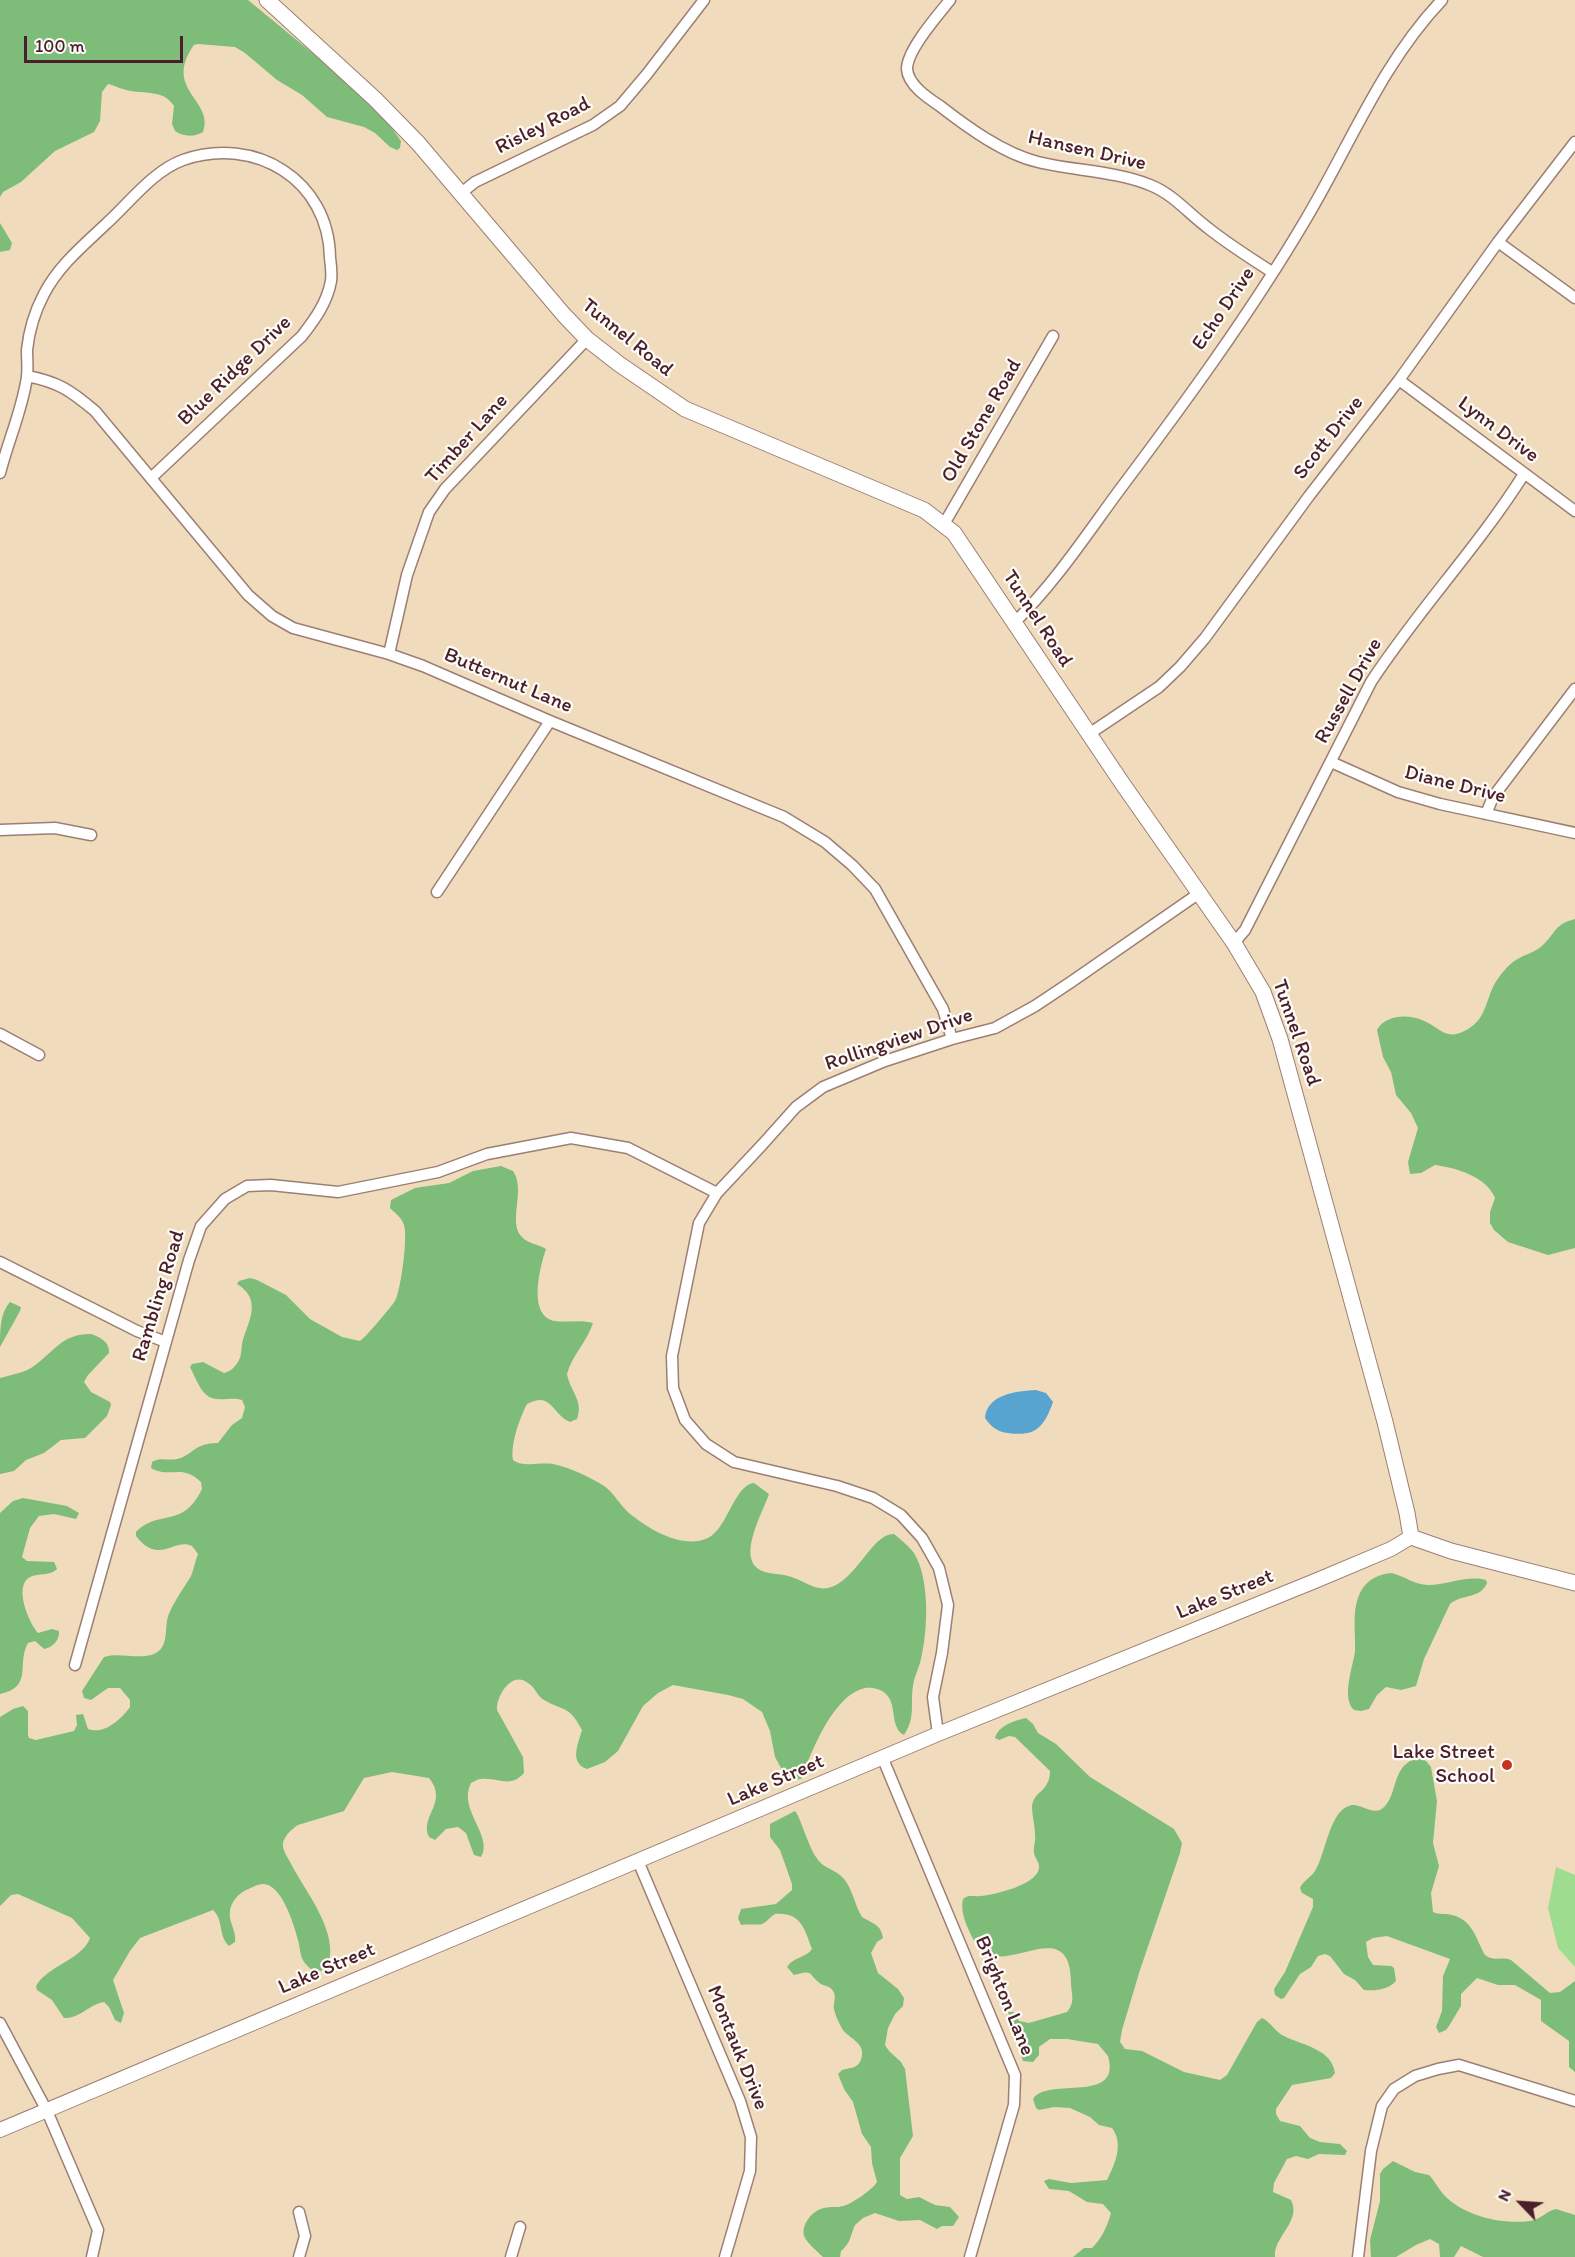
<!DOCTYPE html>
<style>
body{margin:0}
#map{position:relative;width:1575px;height:2257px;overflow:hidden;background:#f0dcbc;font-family:Itim,sans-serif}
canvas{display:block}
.north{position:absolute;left:1491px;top:2173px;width:60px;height:60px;-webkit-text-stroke:4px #fdfcf7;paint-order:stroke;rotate:295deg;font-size:16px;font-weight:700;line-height:24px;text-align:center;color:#4a1f2b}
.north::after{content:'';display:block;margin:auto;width:21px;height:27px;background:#4a1f2b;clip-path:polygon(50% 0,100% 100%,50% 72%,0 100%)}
.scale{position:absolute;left:24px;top:36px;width:159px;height:27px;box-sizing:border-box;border:3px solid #4a1f2b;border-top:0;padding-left:8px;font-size:18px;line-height:21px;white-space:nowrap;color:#4a1f2b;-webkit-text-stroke:4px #fdfcf7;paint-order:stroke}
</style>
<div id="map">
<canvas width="1575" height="2257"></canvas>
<div class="north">N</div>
<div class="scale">100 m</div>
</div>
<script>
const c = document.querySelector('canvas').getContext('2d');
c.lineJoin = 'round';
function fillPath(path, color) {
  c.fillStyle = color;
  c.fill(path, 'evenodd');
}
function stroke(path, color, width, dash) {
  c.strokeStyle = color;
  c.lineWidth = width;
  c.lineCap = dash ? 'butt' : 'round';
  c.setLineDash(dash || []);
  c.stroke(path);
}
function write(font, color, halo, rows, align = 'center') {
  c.font = font + ' Itim,sans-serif';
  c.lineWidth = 4.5;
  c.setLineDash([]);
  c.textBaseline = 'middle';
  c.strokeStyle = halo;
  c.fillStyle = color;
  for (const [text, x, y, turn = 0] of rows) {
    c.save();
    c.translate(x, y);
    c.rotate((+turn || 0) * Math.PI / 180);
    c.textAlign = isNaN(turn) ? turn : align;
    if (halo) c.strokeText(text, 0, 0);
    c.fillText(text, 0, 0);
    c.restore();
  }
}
fillPath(new Path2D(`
 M1556,1867l19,8v92l-17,-19 -10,-40z`), '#9edc90');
fillPath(new Path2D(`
 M0,0h248l85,70 56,54 12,17 -1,7 -3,2 -7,-3 -15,-14 -11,-6 -37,-10 -25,-22 -25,-15 -32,-27 -10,-6 -37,-3 -4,1c-32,45 21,55 9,87 -8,5 -20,5 -28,-1l-3,-7 2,-18c-10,-16 -27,-12 -43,-15 -8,-1 -15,-5 -23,-7l-6,8 -2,29 -6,11 -39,19 -34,31 -18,10 -3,5z
 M0,223l12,20 -2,7 -10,2z
 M1575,919v329l-27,7 -40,-13 -14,-12 -4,-7v-11l5,-14c-9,-22 -39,-30 -60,-33l-14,8 -11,1 -2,-12 10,-34 -7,-15 -15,-18 -5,-23 -8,-15 -6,-27c8,-15 31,-16 45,-10 20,8 24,24 49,7 15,-10 16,-30 24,-44 5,-8 13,-18 21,-23 9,-6 21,-8 28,-16 12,-12 11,-20 31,-25z
 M501,1166l12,5c13,18 -5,50 8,65 7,8 17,8 25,13 -6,18 -19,67 9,72 12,2 26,-2 38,2 -6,19 -21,32 -26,51 3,17 17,27 10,45l-7,3 -4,-2c-15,-11 -17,-28 -39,-16 -7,13 -17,41 -14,56 11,8 27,2 40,4 16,3 37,13 51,22 10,7 16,19 25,27 19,16 54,37 79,25 20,-10 26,-53 46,-55l15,11c-6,18 -30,59 -12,74 9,7 21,5 31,8 13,3 27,15 40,12 28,-6 44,-55 66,-54 7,6 15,12 20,19 16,26 14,77 7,106 -2,9 -7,18 -8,27 -3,19 3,31 -9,49 -14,-7 -7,-29 -17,-40 -5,-6 -15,-8 -22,-7 -26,6 -44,43 -54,66 -4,8 -6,17 -10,25l-8,1 -7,-3 -11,-20 -5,-26 -8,-19 -19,-13 -15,-4 -55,-10 -15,8 -15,13 -25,45 -13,11 -18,7c-18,-6 -9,-25 -5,-39 -13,-25 -17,-18 -38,-30 -7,-4 -9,-13 -16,-17 -16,-13 -32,13 -31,27l26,47 1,16c-14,16 -26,4 -43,6 -3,0 -6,2 -10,4 -14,26 23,53 10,74l-7,-2 -8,-22 -8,-6 -12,2 -11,11 -6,-3c-10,-21 20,-34 0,-59l-37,-6 -28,6 -20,33 -46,14c-6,4 -13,10 -15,18 -1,5 3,12 6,17 14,29 51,71 39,106l-7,5 -7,1c-3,-3 -7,-6 -10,-10 -4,-6 -4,-15 -6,-22 -4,-15 -16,-56 -35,-56 -5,0 -12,4 -17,6 -8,4 -15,12 -16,21 -2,11 7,20 5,31l-6,4c-11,-10 -5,-26 -16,-36l-73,28 -10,13 -17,29 11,33 -3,10 -6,-3 -6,-13 -5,-5c-14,2 -25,17 -40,16l-12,-18 -15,-10 -1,-4c11,-20 47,-27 54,-48l-18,-20 -54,-24 -7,1 -11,11v-189l13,-8 10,-3 5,5v24l1,3 7,2 38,-9 3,-6 -1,-10 7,-1 5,15c17,6 33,-10 42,-22v-7l-10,-12h-12l-17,12 -7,-2 -2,-7 22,-34c16,-5 34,3 50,-3 14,-6 11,-22 13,-33 2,-13 17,-33 24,-45 3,-7 4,-15 7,-22l-6,-8c-18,-9 -33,20 -56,-10v-4c24,-24 46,-2 66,-43l-1,-7c-20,-19 -30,-3 -50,-14l1,-6c9,-5 16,-1 25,-3 17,-4 16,-16 41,-16l14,-18 10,-7 3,-11 -3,-7c-9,-3 -16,0 -25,-1 -15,0 -21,-21 -27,-32l2,-3 11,-2 21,11c7,-2 10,-5 14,-11 4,-7 3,-11 4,-18 3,-15 14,-31 8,-46 -2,-6 -8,-11 -13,-14l2,-3 11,-3 7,2 29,15 24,24 32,18 18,4c4,-2 35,-38 36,-42 5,-12 12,-62 8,-74 -2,-7 -9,-12 -14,-17l1,-8 24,-12 34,-5 24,-12z
 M10,1302l11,5 -1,4 -20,36c0,-17 0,-34 10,-45z
 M91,1334c9,3 19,8 18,19l-21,22 -4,7 7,10 19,10 1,3 -4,11 -22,22 -24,2 -17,13 -18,7 -12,11 -14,3v-96c10,-3 23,-5 31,-10 23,-15 29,-34 60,-34z
 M23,1498l44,8 12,7 -3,6 -22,-5 -15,2 -9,12 -8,29 5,4 27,1 3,7c-7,7 -18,4 -27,8 -17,9 -1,46 8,56l14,-4 7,2c1,9 -7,17 -15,18l-9,-8 -7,2c-12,21 6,44 -28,51v-181l13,-12z
 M1392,1573c12,3 23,12 36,12 20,0 38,-10 58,-5l1,3c-6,16 -26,11 -37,21l-26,55 -8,27 -15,4 -15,-3 -9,8 -8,14 -8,2 -7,-1c-13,-12 -1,-43 1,-59 1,-20 -4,-41 6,-60 7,-12 18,-17 31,-18z
 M1026,1718l7,6 5,9 18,11 34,33 84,52 8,14 -2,10 -40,117 -18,60 -2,12 5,7 17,2 42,21 36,8 7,-5 30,-53 5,-4c9,4 13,14 22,18 18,9 48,13 51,37l-4,5 -39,7 -16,24v5l4,7 20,5 10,12 10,4 20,2 7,7 -2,4 -26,-1 -11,5 -12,-3 -9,3 -13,24 -1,9 18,8c11,21 -18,37 -16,57h-202l11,-9h8c10,-10 15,-21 19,-35l-8,-9 -16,-2 -18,-11 -20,-2 -5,-8 5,-2 22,4 36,-3c8,-16 17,-36 5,-52l-13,-3 -9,-8 -20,-9 -16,-1 -15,3 -3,-2 -3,-9c15,-23 89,6 75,-43l-10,-12 -31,-5h-17l-11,8v8l-6,7 -10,-1 -15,-49h6l5,9 10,2 38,-11c9,-11 4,-17 4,-30 -1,-66 -58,-12 -87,-29 -7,-4 -9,-11 -13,-18 -5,-11 -11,-24 -8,-36 6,-5 10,-2 17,-3 14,-1 61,-12 59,-30 0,-4 -4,-8 -5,-13 -1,-6 2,-12 1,-18 0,-10 -3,-19 -3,-28 1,-16 18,-15 18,-36l-35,-34 -6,-1 -10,4 -4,-2c4,-13 19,-17 31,-20z
 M1419,1758l7,3 5,6 6,34 -4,42 6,23 -8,27 2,19c7,3 12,1 19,3 21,5 24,24 33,40 9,7 16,1 26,5l39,33 10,-1 15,-11v91l-6,-5v-26l-28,-20v-21l-26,-15h-17l-21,-7 -16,16v12l-12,20 -3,4 -7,3 -3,-6 6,-16 1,-35 7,-17 -63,-23 -14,2 -7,4 2,15 5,8 18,1 3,2 2,13c-8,9 -21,10 -32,9l-9,-10 -11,-6 -14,-18 -5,-2 -7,2 -7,11 -11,7 -16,24 -3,1 -6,-4 -1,-6 11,-17 28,-65v-8l-11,-6 -2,-5c3,-7 11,-11 15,-17 11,-17 14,-62 37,-66 10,-1 22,11 31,3 16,-13 7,-44 36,-50z
 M795,1811c5,5 14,37 21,46 8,13 19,11 28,22 9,11 11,27 18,38 11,7 19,7 21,21l-6,4 -6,11 7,20 20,16 6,9 -1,8 -8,8 -7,14 -3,17 4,6 12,11 4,7 8,67 -13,22v37l7,4 12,-2 16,8 15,2 9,10 -6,9h-11l-5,3 -17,-9 -21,1 -24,-8 -12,5 -8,7c-5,11 -4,18 -14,26l-1,6h-17c-6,-6 -16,-14 -19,-21 -3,-12 9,-26 20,-28 7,-2 13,0 19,-2 9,-2 30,-17 34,-24l-5,-19 -1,-16 -9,-13 -9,-32 -9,-13 -6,-15 4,-4c10,-3 18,-1 20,-15 2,-12 -13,-17 -19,-25 -3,-5 -8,-15 -9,-21 -1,-6 3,-13 -1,-18 -3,-5 -8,-5 -12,-7 -14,-10 -6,-15 -27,-9l-7,-8c6,-10 19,-9 25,-18 -8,-21 -11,-37 -37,-35 -4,2 -8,8 -13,10 -1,1 -16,0 -21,1l-3,-7 3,-9 35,-5 16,-14v-6l-12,-34 -10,-13v-13z
 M1393,2161l22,11 14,3c5,5 7,10 11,15 18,25 61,35 90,31 10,-1 16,-10 26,-12l19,6v42h-92l-22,-11 -7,11h-14l-1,-13 -9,-5 -14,6 -20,12h-25l-1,-17 10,-39v-27l3,-5z`), '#7ebc7a');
fillPath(new Path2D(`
 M1036,1390l10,3 7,9c-9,25 -17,35 -45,31 -10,-1 -17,-6 -23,-15 2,-24 32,-27 51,-28z`), '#58a4d1');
const minor = new Path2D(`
 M950,0c-12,15 -43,50 -43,69 1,16 21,29 33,37 27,21 64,48 98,56 37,9 77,9 112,23 23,9 38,28 58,43 20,16 42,30 64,44
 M460,194l15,-12 118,-57 27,-19 27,-32 57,-74
 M1498,242l77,56
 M27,376c32,6 44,15 68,35l153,184 24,21 21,12 96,26 34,12 127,55 234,96 41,25 27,23 23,24 68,120 9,30
 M1399,380l176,131
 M0,473c8,-32 22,-62 27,-96 1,-9 0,-18 0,-27 2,-19 8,-39 17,-56 15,-29 40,-49 63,-71 23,-21 46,-52 76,-63 72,-25 146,20 147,98 1,7 2,15 1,23 -4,22 -16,38 -29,55l-151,142
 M944,524l109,-188
 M1014,623c40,-39 71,-86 104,-131 66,-88 132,-178 188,-273 44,-74 76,-156 136,-219
 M389,654l18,-79 22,-63 16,-23 142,-150
 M1089,734l70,-47 21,-20 25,-29 104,-142 90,-116 99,-138 77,-100
 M1331,762l67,30 42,12 135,29
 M1486,814l7,-17 82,-108
 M0,830l55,-2 36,7
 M437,892l113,-171
 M1234,943l11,-13 126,-248c47,-72 107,-135 153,-208
 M0,1034l39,21
 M0,1262l137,69 29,11
 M75,1665l114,-405 12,-34 24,-27 22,-13 24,-1 67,7 100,-20 49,-18 84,-16 57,10 89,45
 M938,1734l-5,-37 9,-44 6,-48 -9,-37 -17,-30 -21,-23 -28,-17 -36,-12 -103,-24 -28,-18 -21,-24 -12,-32 -1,-32 27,-133 18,-30 45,-48 34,-38 27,-20 62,-26 67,-22 43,-11 40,-22 36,-24 127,-88
 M883,1759l132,316 -1,30 -44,152
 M638,1861l102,240 11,36 -1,34 -25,86
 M0,2023l47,88 51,119 -6,27
 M299,2212l6,24 -6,21
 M511,2257l9,-30
 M1358,2257l13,-106 11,-45 12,-17 21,-13 23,-7 21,-4 116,36`);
const tertiary = new Path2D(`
 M0,2130l938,-396 377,-153 76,-32 20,-12`);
const secondary = new Path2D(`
 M267,0l108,99 43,44 146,172 23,24 32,25 66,45 239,101 30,23 168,250 112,160 29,49 17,47 105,383 22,91 4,24 40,14 124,32`);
stroke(minor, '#9d7e74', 13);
stroke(tertiary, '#9d7e74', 16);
stroke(secondary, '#9d7e74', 17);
stroke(minor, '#fff', 10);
stroke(tertiary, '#fff', 14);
stroke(secondary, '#fff', 15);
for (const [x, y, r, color] of [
 [1507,1765,6,"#c8321e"]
]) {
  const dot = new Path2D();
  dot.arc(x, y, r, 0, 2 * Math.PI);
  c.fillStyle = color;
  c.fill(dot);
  stroke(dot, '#fdfcf7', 2);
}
write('21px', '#4a1f2b', '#fdfcf7', [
 ["Risley Road",543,126,-27],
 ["Hansen Drive",1087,151,13],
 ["Echo Drive",1224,309,-56],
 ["Tunnel Road",627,338,39],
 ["Blue Ridge Drive",235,371,-44],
 ["Old Stone Road",982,421,-60],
 ["Lynn Drive",1498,430,37],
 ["Scott Drive",1329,438,-52],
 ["Timber Lane",467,439,-48],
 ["Tunnel Road",1037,619,57],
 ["Butternut Lane",508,681,23],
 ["Russell Drive",1349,691,-61],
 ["Diane Drive",1455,785,14],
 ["Tunnel Road",1296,1033,71],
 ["Rollingview Drive",899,1040,-19],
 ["Rambling Road",159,1296,-73],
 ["Lake Street",1225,1595,-22],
 ["Lake Street",776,1781,-23],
 ["Lake Street",327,1969,-23],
 ["Brighton Lane",1004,1996,68],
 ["Montauk Drive",737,2048,68]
]);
write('21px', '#4a1f2b', '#fdfcf7', [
 ["Lake Street",1495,1753],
 ["School",1495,1777]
], 'right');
</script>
